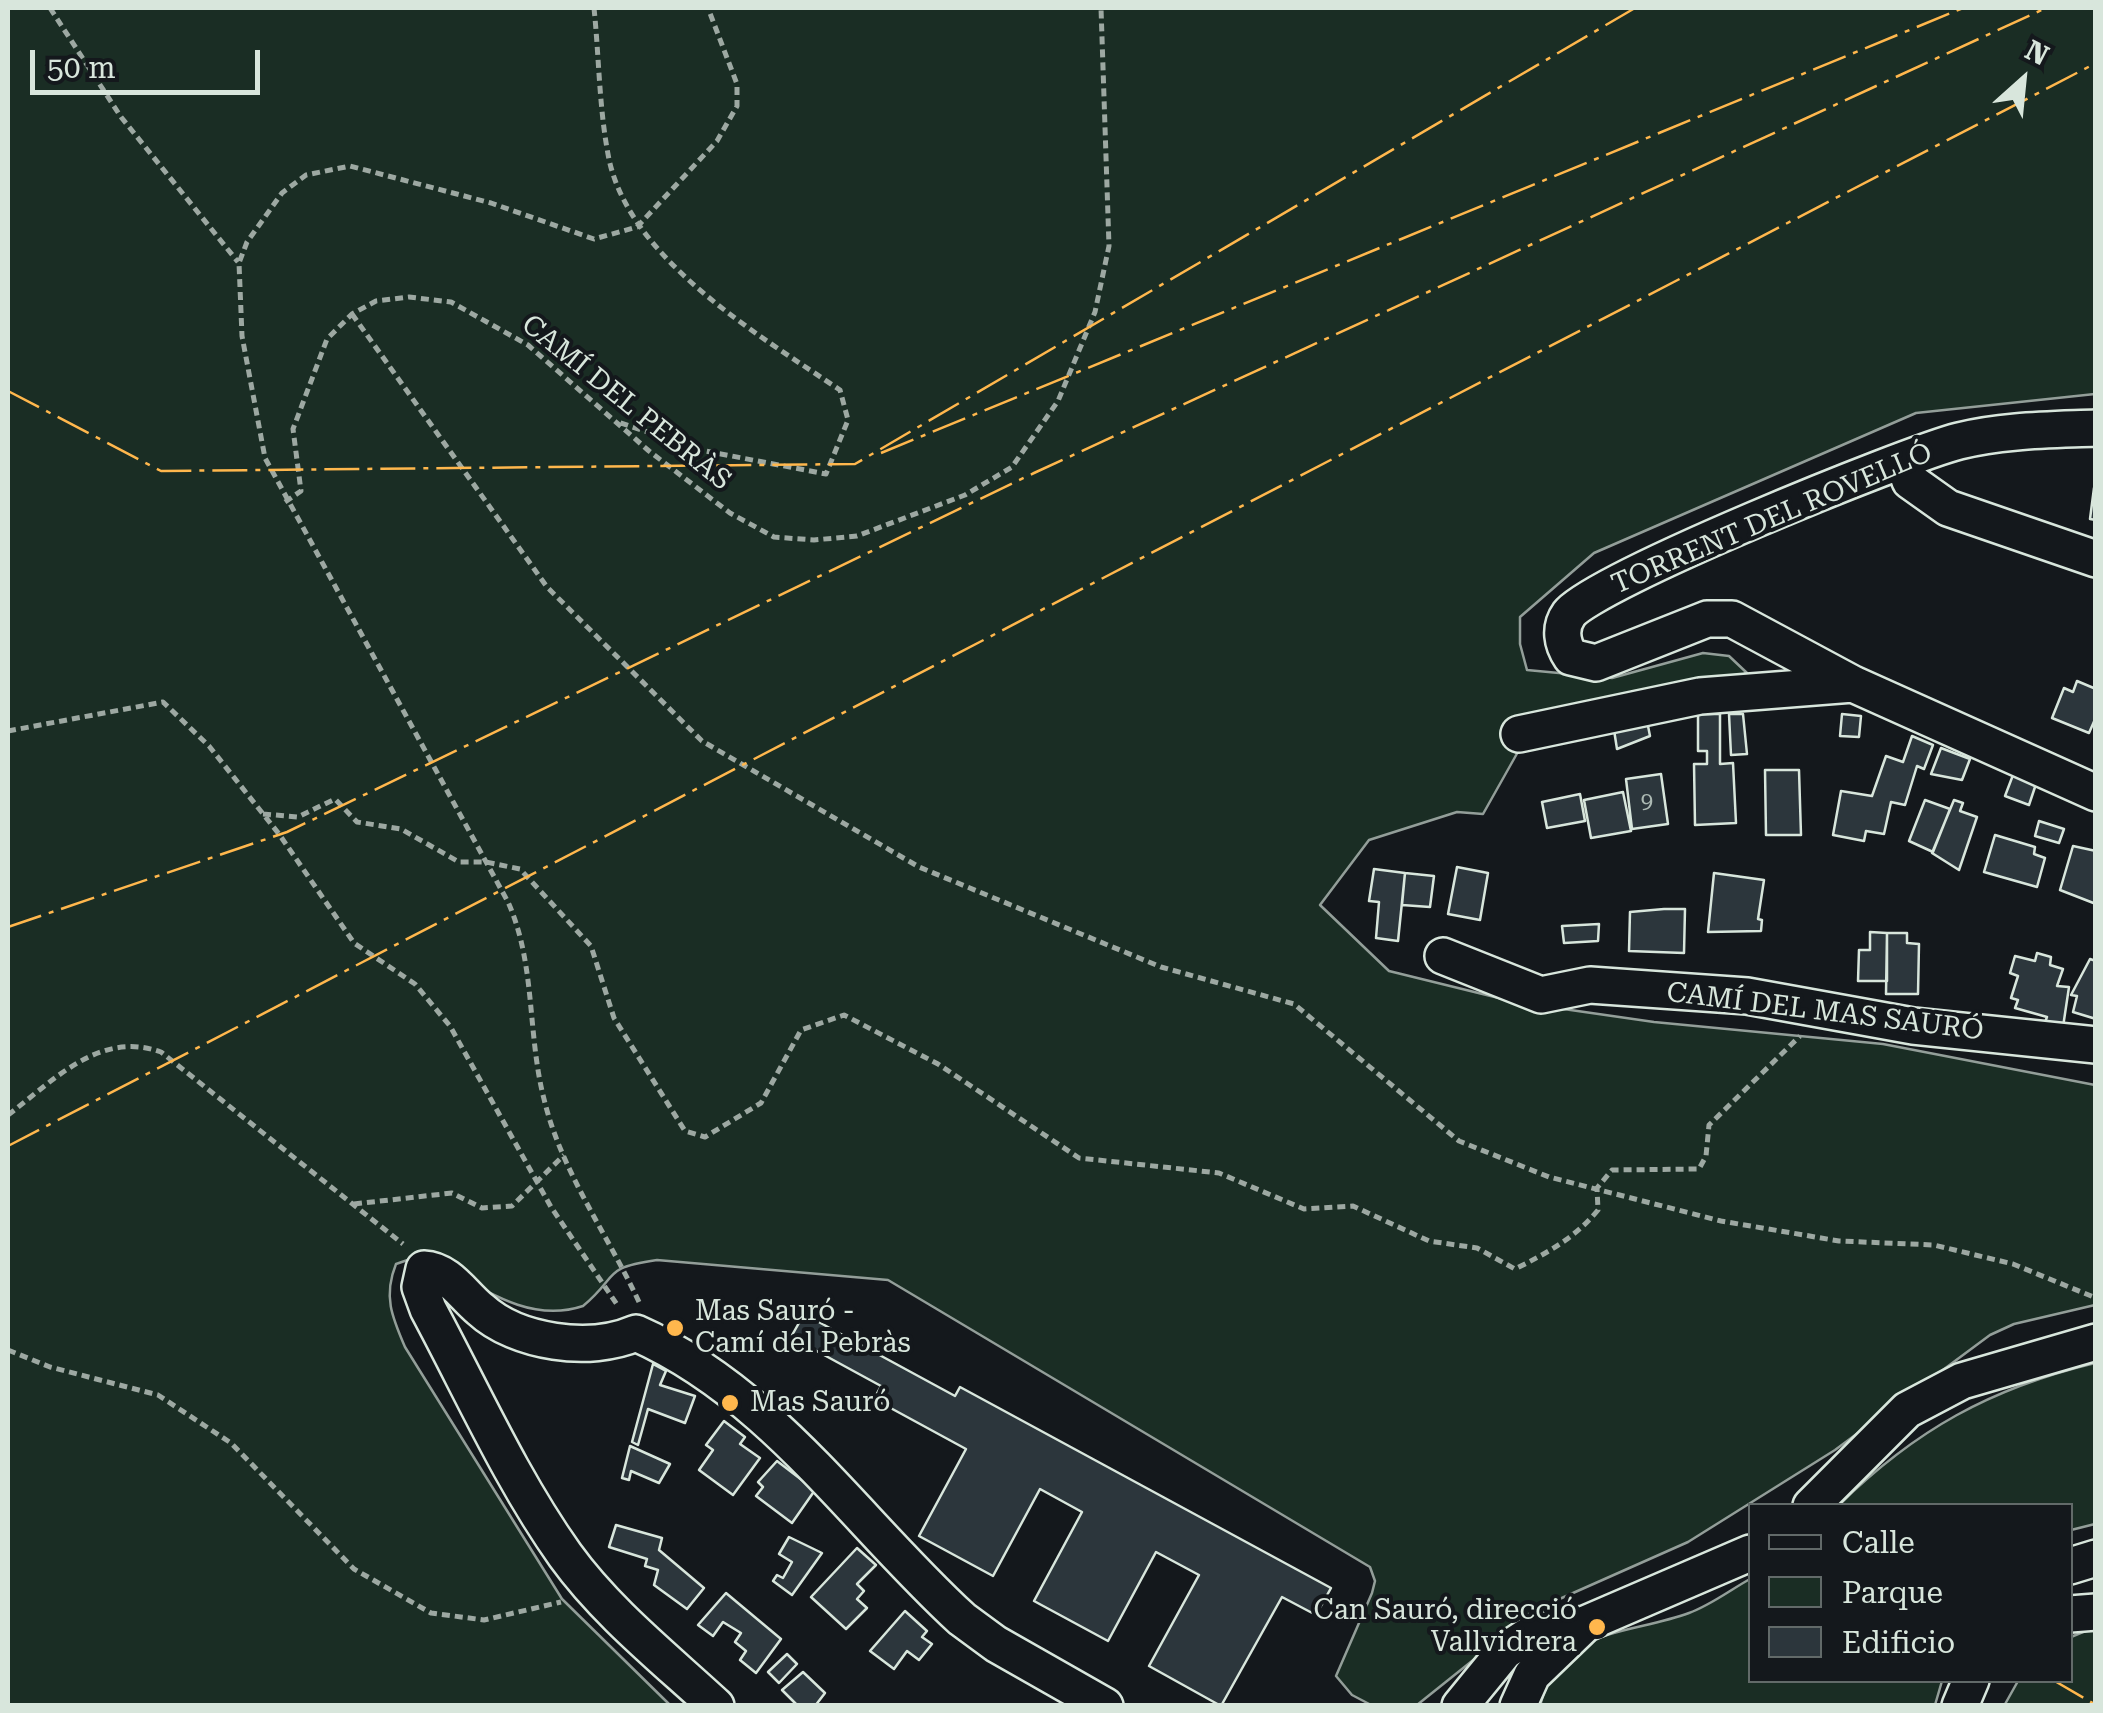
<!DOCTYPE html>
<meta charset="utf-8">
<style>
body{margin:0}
#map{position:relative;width:2103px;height:1713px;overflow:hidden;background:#14181c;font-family:"Roboto Serif",serif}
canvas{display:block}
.frame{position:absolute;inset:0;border:10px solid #d8e6dc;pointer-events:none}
.legend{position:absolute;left:1748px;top:1503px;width:325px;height:180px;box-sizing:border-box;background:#14181c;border:2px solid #626a69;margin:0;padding:12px 18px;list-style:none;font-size:30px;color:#d8e6dc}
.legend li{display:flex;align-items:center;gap:20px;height:50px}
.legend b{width:50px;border:2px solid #626a69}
.north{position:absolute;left:1973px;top:30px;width:100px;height:100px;-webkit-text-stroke:8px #14181c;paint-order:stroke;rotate:27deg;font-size:28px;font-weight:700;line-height:40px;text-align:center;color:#d8e6dc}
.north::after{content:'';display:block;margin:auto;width:35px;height:45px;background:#d8e6dc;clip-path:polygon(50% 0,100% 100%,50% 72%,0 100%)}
.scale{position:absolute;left:30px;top:50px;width:230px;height:45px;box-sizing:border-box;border:5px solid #d8e6dc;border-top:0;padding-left:12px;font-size:30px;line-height:35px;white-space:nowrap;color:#d8e6dc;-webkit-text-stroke:8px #14181c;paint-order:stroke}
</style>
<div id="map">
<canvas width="2103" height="1713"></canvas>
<div class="frame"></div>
<ul class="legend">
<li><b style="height:12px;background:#14181c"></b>Calle</li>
<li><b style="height:28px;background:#1a2d24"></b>Parque</li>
<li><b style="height:28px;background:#2c363c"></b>Edificio</li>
</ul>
<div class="north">N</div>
<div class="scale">50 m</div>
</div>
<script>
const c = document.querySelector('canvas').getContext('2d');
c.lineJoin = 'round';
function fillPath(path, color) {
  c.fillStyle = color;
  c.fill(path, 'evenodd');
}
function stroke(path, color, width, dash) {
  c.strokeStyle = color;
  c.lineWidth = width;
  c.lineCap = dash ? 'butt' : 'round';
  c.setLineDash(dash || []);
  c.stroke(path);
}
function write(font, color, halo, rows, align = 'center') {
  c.font = font + ' "Roboto Serif",serif';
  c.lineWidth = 8;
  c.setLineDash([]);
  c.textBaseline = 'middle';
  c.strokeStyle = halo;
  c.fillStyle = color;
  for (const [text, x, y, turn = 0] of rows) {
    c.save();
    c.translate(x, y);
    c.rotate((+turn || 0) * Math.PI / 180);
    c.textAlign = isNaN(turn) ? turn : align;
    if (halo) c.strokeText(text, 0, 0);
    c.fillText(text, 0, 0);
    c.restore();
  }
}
const green = new Path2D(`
 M8,8h2087v386l-179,19 -322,140 -74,64v27l7,26 85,8 91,-25 26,3 18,17 -228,77 -36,64 -26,-2 -88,28 -49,65 69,66 126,31 139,20 229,22 212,41v220l-81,19 -24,11 -155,115 -147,92 -151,67 -120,96 -44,1 -21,-11 -16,-19 36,-83 3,-12 -5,-14 -482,-287 -231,-20c-56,8 -37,15 -74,46 -60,20 -110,-26 -161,-51l-26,9c-13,32 -4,53 9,83l157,252 108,106 -662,1z
 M2095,1363v161l-24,6 -1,-24 -231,-1c76,-75 152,-117 256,-142z
 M1750,1579v101l192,1 -7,24 -395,1c20,-80 86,-70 149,-93 22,-8 41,-23 61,-34z
 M2095,1627v78l-91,1 14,-25 52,-1 1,-43z`);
fillPath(green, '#1a2d24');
stroke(green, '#939e99', 2.5);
const building = new Path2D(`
 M2094,488h2v32l-6,-1z
 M2077,681l19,8v28l-7,16 -37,-15 12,-30 9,4z
 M1698,714h22v50l13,-1 3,60 -41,2 -1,-61h13v-13h-9z
 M1729,714h14l4,40 -16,1z
 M1842,714l19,2 -2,21 -19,-1z
 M1646,716l4,20 -33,13 -3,-19z
 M1912,736l21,9 -9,24 -7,-3 -12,39 -14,-3 -7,32 -18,-3 -2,10 -31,-6 8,-44 31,5 14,-40 17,6z
 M1941,748l29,11 -8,21 -31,-6z
 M1765,770h34l2,65h-35z
 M1661,774l7,50 -36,5 -6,-50z
 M2013,775l23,9 -7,21 -24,-9z
 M1623,792l8,39 -40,7 -7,-38z
 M1580,794l5,27 -38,7 -5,-26z
 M1925,800l25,9 -17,43 -24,-11z
 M1954,800l9,3 -3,8 17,6 -18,53 -27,-17z
 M2039,821l25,8 -5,14 -24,-7z
 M1995,835l40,12 -1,7 11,4 -8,29 -53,-15z
 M2073,846l23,5v53l-36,-14z
 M1457,867l31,6 -8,47 -32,-6z
 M1374,869l31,4 -7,68 -22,-3 3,-36 -10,-1z
 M1405,873l29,3 -4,31 -28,-2z
 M1714,873l50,7 -6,39 4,1 -1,11 -53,1z
 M1664,909h21l-1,44 -55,-2 1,-39z
 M1599,924l-1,17 -34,2 -2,-17z
 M1870,932l17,1v48h-29l1,-31h11z
 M1887,933h20v10l12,1 -1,50h-32z
 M2037,953l14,4 -1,8 13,4 -6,17 12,1 -6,40 -19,-2 3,-8 -32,-9 3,-8 -7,-2 7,-22 -8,-3 5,-17 20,5z
 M2090,959l6,2v58l-23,-7 4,-16 -6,-1z
 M804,1314l151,82 5,-9 371,201 -15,27 -34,-18 -61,109 -72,-40 50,-91 -43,-23 -48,89 -74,-40 48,-89 -42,-23 -47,87 -74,-40 47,-87 -92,-50 7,-13 -90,-49z
 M653,1364l13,7 -6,14 35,11 -10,27 -37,-14 -10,36 -6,-3z
 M724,1421l21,16 -5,7 20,14 -27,37 -34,-25 14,-20 -7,-5z
 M630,1446l40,18 -11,19 -28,-12 -2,9 -7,-2z
 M777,1461l38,29 -23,33 -36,-27 7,-9 -5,-5z
 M616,1525l46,13 -3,12 45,38 -17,21 -33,-24 4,-15 -13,-4 2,-7 -38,-12z
 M789,1537l33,16 -30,42 -19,-14 4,-6 6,3 9,-16 -13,-8z
 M857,1548l19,17 -19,19 7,7 -7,8 10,9 -21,21 -35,-32z
 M726,1593l55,46 -25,34 -16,-13 6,-9 -11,-9 6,-9 -18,-11 -10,14 -15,-11z
 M905,1611l22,20 -5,6 10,7 -13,16 -12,-9 -13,18 -24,-18z
 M787,1654l10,10 -18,19 -11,-11z
 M803,1672l22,21 -10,13h-17l-16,-16z`);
fillPath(building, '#2c363c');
stroke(building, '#d8e6dc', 2.5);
const minor = new Path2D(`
 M2096,428c-46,2 -93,2 -137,13 -52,13 -367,141 -390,173 -10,14 -7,30 2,43l25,6 111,-44h25l121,65 243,109
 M1903,461l7,20 38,27 148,51
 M1519,734l181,-38 153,-12
 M1443,956l98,39 49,-10 157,11 166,30 183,19
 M1811,1506l96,-96 55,-29 134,-39
 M2070,1566l26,-8
 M2070,1614l26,-2
 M716,1706c-52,-48 -110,-94 -151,-151 -54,-76 -93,-164 -137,-246l-8,-22 4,-18c24,1 39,26 56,40 37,34 110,44 156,24 136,60 219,188 326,286l34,25 109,62
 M1460,1706l45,-55 29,-19 51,-8 165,-71
 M1518,1706l14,-31 53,-51
 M1960,1706l11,-26`);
stroke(minor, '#d8e6dc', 40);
stroke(new Path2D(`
 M50,8l71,109 117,145
 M594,8c5,48 5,98 14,146 18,104 151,181 232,236l8,30 -22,54 -126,-24 -82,-28
 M352,314l195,273 155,154 217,126 242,100 133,37 165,137 90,36 172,44 118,20 95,4 79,19 83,34
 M285,502l16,-11 -8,-62 34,-90 25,-25 24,-13 33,-4 42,5 77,43 121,106 81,62 44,24 40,3 43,-4 108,-41 47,-28 46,-66 37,-89 14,-66 -8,-238
 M8,731l155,-29 46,44 70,88 75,109 61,41 35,42 101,181 67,99
 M263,814l35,3 37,-18 22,23 44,7 58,33h27l34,7 71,77 23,72 71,113 20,6 56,-34 40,-73 43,-15 94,49 141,94 140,15 85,36 49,-3 76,35 48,7 38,21c32,-16 60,-31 83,-59l-1,-22 15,-18 87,-1 7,-13 3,-31 91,-89
 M8,1115c46,-35 92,-85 153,-63l242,192
 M354,1204l98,-11 30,15 30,-2 52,-51
 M639,1302c-31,-67 -78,-131 -95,-203 -17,-66 -8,-134 -36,-197l-243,-444 -23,-122 -3,-73 8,-21 35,-49 24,-18 44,-9 141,37 103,36 43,-12 80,-86 20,-35v-22l-29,-76
 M8,1350l42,17 108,28 73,48 123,126 77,44 53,7 77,-18`), '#9da8a2', 5, [8, 5]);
stroke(minor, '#14181c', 35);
stroke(new Path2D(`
 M8,391l153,80 694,-7 780,-456
 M881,453l1082,-445
 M8,927l279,-95 747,-359 1012,-465
 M8,1146l2088,-1083
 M2053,1680l43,25`), '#ffb74d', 2.5, [35, 8, 5, 8]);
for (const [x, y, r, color] of [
 [675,1328,10,"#ffb74d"],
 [730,1403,10,"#ffb74d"],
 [1597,1627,10,"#ffb74d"]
]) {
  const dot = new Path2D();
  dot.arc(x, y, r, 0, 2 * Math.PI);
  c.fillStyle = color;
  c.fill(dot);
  stroke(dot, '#14181c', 4);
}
write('22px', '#adbab4', null, [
 ["9",1647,802]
]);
write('28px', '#d8e6dc', '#14181c', [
 ["CAMÍ DEL PEBRÀS",626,403,39],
 ["TORRENT DEL ROVELLÓ",1772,519,-23],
 ["CAMÍ DEL MAS SAURÓ",1825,1012,7]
]);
write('28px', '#d8e6dc', '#14181c', [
 ["Mas Sauró -",695,1312],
 ["Camí del Pebràs",695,1344],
 ["Mas Sauró",750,1403],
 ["Can Sauró, direcció",1577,1611,"right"],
 ["Vallvidrera",1577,1643,"right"]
], 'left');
</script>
